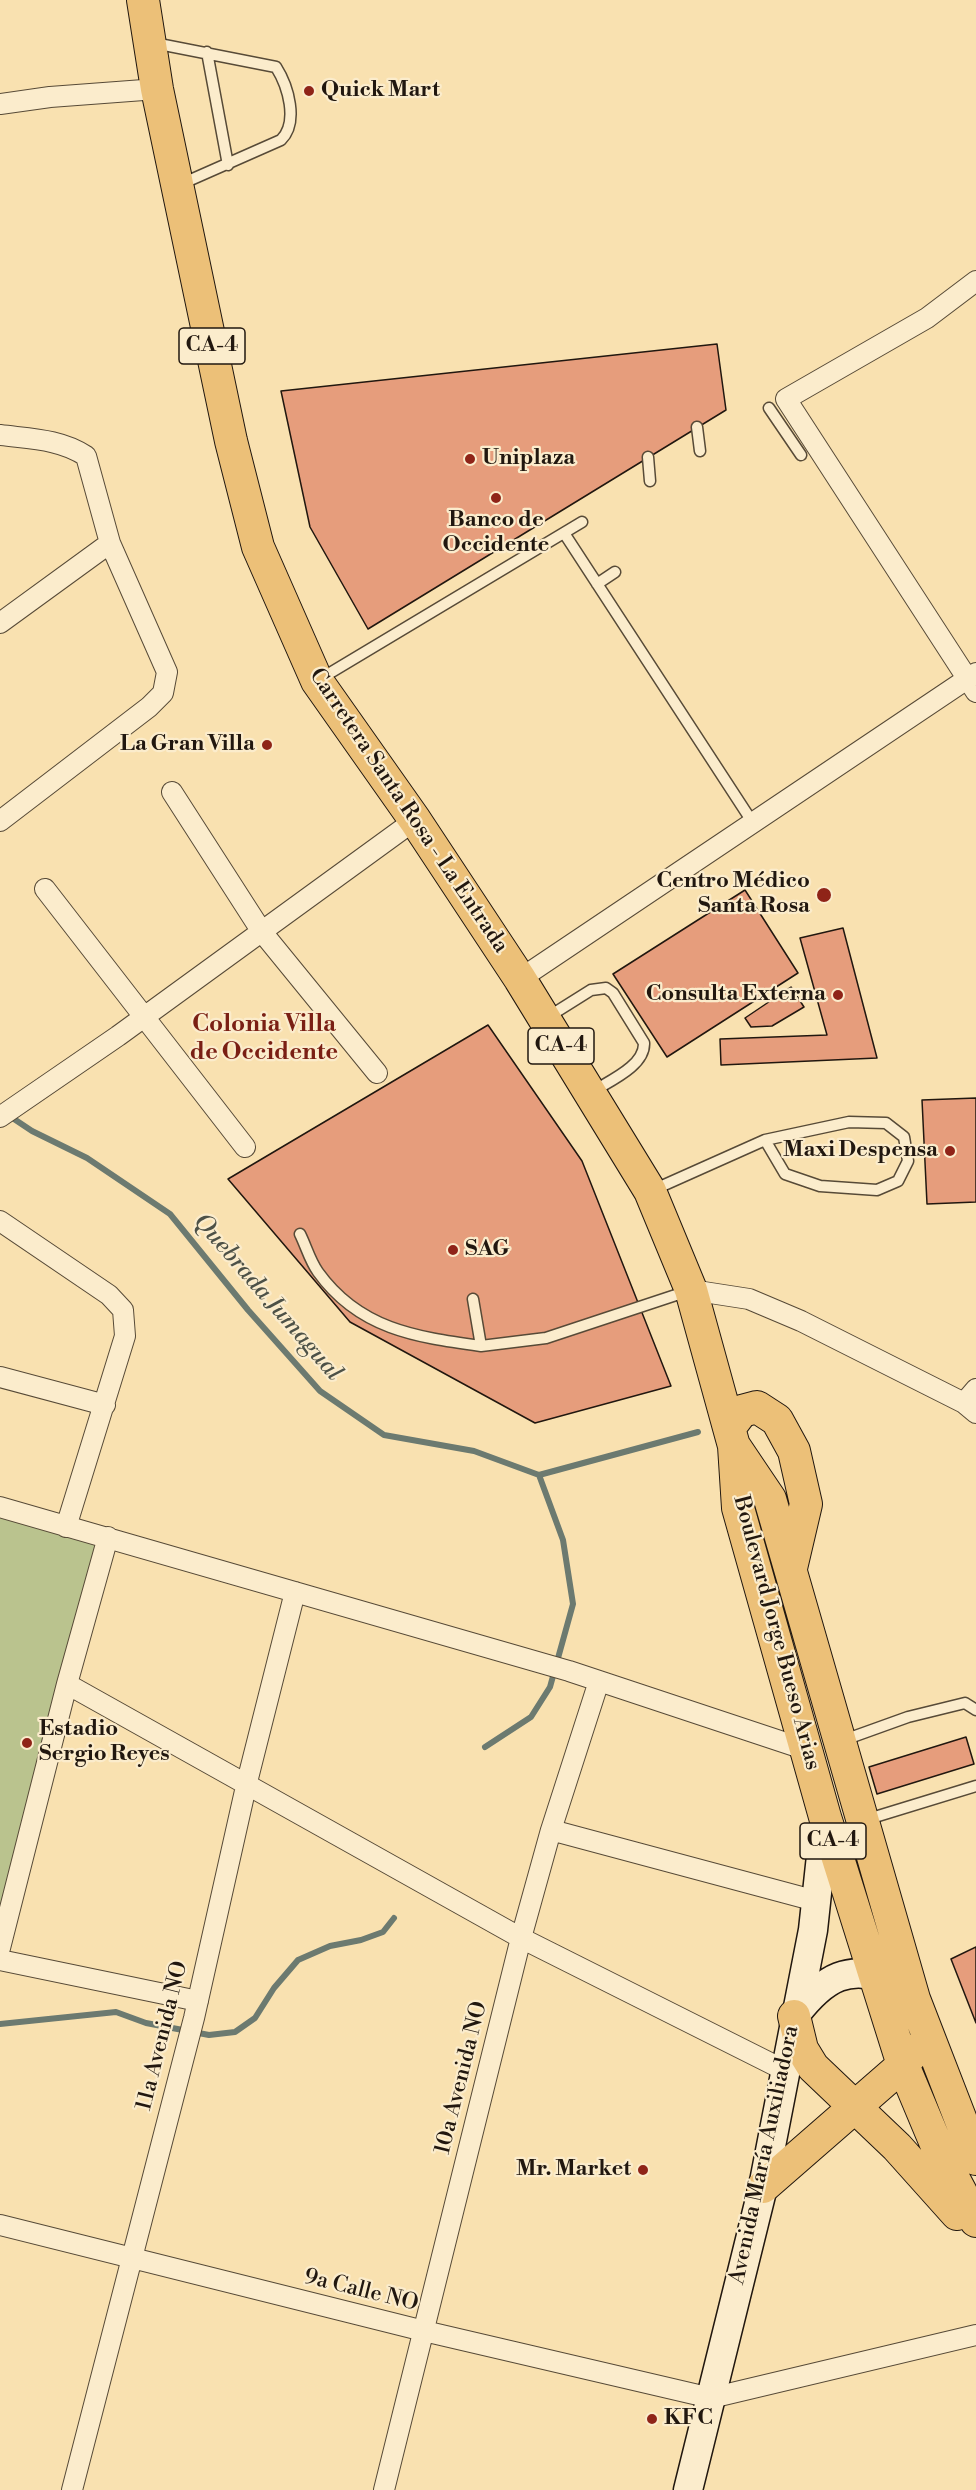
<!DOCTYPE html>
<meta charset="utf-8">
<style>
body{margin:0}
canvas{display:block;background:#f9e1b0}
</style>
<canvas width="976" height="2490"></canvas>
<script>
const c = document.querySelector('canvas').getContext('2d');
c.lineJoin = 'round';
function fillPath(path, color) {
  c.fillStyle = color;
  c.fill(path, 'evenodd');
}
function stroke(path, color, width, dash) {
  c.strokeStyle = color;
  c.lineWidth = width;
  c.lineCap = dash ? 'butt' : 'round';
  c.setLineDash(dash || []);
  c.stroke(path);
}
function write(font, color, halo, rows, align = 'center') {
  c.font = font + ' "Libre Bodoni",serif';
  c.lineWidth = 4.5;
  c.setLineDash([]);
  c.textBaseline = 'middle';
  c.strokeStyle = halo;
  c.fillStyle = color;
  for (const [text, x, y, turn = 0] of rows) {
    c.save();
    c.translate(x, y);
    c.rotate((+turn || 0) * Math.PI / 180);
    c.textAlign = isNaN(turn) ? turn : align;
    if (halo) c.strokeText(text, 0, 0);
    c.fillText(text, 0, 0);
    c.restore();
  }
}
fillPath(new Path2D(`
 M0,1505l108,32 -108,412z`), '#bac38e');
stroke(new Path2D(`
 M8,1115l24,16 55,27 83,56 78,96 72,81 64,44 90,16 65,24 159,-43
 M485,1747l46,-30 19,-30 23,-83 -10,-64 -24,-65
 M0,2024l116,-12 30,11 63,12 26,-3 20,-14 19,-30 24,-28 32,-14 31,-6 22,-8 11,-14`), '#6c7a70', 6);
const building = new Path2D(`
 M717,344l9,66 -358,219 -58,-102 -29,-136z
 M745,890l53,83 -131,84 -54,-83z
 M843,928l34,130 -156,7 -1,-26 107,-4 -27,-97z
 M791,987l13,20 -32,19 -21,1 -6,-9z
 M488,1025l94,136 89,225 -136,37 -185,-101 -122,-143z
 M976,1098v104l-49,2 -5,-104z
 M966,1737l8,27 -97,30 -8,-27z
 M976,1947v76l-25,-64z`);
fillPath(building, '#e69d7c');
stroke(building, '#21170f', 1.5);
const lane = new Path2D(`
 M154,43l122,24c12,19 23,55 5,73l-102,45
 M207,52l21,113
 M769,408l32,47
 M697,427l3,24
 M648,457l2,24
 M564,533l189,290
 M597,584l18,-12
 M320,679l262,-157
 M548,1017l43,-27 15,-2 7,5 31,50c1,23 -35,38 -52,49
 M653,1190l112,-50 84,-18 37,1 18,14 4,24 -10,20 -21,9 -57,-4 -35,-12 -20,-34
 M300,1234c6,12 10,27 18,38 41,57 97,65 163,74
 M473,1299l8,47 65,-8 142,-47
 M844,1740l64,-23 57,-14 11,7
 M865,1820l111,-34`);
const street = new Path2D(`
 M0,104l50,-7 107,-8
 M976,281l-49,37 -141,81 190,293
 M0,435c31,4 60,4 86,21l24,87 57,129 -4,21 -14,14 -149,114
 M0,623l110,-80
 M172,792l90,140 115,141
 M45,889l200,258
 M520,979l456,-306
 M0,1117l118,-81 297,-216
 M0,1221l109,74 14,15 2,26 -59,191
 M691,1290l58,9 52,22 163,82 12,10
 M0,1377l105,28
 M964,1403l12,-14
 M0,1507l569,164 238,79
 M67,1684l454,254 265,133
 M551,1830l265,71
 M0,1948l67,-264 41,-147
 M0,1960l198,41
 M0,2225l424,106 287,67 265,-63
 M72,2490l122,-472 53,-236 48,-190
 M384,2490l137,-552 30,-108 48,-149`);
const secondary = new Path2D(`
 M796,2014c28,-36 53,-52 98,-32
 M688,2490l75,-303 50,-257 12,-111`);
const primary = new Path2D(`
 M143,0l14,89 74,352 27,106 59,134 98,139 105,159 130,212 41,99 43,156 4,62 87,309 78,248 36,86 37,70
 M730,1427l12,-16 15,-4 20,13 17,31 12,53 -15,64
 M735,1447l35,52 144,500 62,160
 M794,2016l8,33 11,18 84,80 60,67
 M763,2187l140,-122 12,-15`);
stroke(lane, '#574a37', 13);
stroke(street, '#574a37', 22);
stroke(secondary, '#21170f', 31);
stroke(primary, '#21170f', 34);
stroke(lane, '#fbeccc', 10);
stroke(street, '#fbeccc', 20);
stroke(secondary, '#fbeccc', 28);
stroke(primary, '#ecc078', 32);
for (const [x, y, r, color] of [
 [309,91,6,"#8f2418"],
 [470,459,6,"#8f2418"],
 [496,498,6,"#8f2418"],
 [267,745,6,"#8f2418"],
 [824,895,8,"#8f2418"],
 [838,995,6,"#8f2418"],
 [950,1151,6,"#8f2418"],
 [453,1250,6,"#8f2418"],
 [27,1743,6,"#8f2418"],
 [643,2170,6,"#8f2418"],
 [652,2419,6,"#8f2418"]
]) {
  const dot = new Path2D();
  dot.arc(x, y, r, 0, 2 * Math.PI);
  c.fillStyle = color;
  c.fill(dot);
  stroke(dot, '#fbeccc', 2);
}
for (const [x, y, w] of [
 [212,346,66],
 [561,1046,66],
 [833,1841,66]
]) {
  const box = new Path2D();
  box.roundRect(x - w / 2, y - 18, w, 36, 4.5);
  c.fillStyle = '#fbeccc';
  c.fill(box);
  stroke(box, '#21170f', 1.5);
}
write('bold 21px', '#21170f', null, [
 ["CA-4",212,346],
 ["CA-4",561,1046],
 ["CA-4",833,1841]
]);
write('bold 22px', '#21170f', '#fbeccc', [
 ["Quick Mart",321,91],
 ["Uniplaza",482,459],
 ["Banco de",496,521,"center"],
 ["Occidente",496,546,"center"],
 ["La Gran Villa",255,745,"right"],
 ["Centro Médico",810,882,"right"],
 ["Santa Rosa",810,907,"right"],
 ["Consulta Externa",826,995,"right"],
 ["Maxi Despensa",938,1151,"right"],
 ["SAG",465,1250],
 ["Estadio",39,1730],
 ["Sergio Reyes",39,1755],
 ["Mr. Market",631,2170,"right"],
 ["KFC",664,2419]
], 'left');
write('22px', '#21170f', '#fbeccc', [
 ["Carretera Santa Rosa - La Entrada",408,811,56],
 ["Boulevard Jorge Bueso Arias",776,1633,75],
 ["11a Avenida NO",163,2036,-76],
 ["10a Avenida NO",462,2078,-76],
 ["Avenida María Auxiliadora",765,2155,-78],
 ["9a Calle NO",361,2291,14]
]);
write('bold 24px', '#7a1f14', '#fbeccc', [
 ["Colonia Villa",264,1025],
 ["de Occidente",264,1053]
]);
write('italic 24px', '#4d5147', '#fbeccc', [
 ["Quebrada Jumagual",267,1298,49]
]);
</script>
